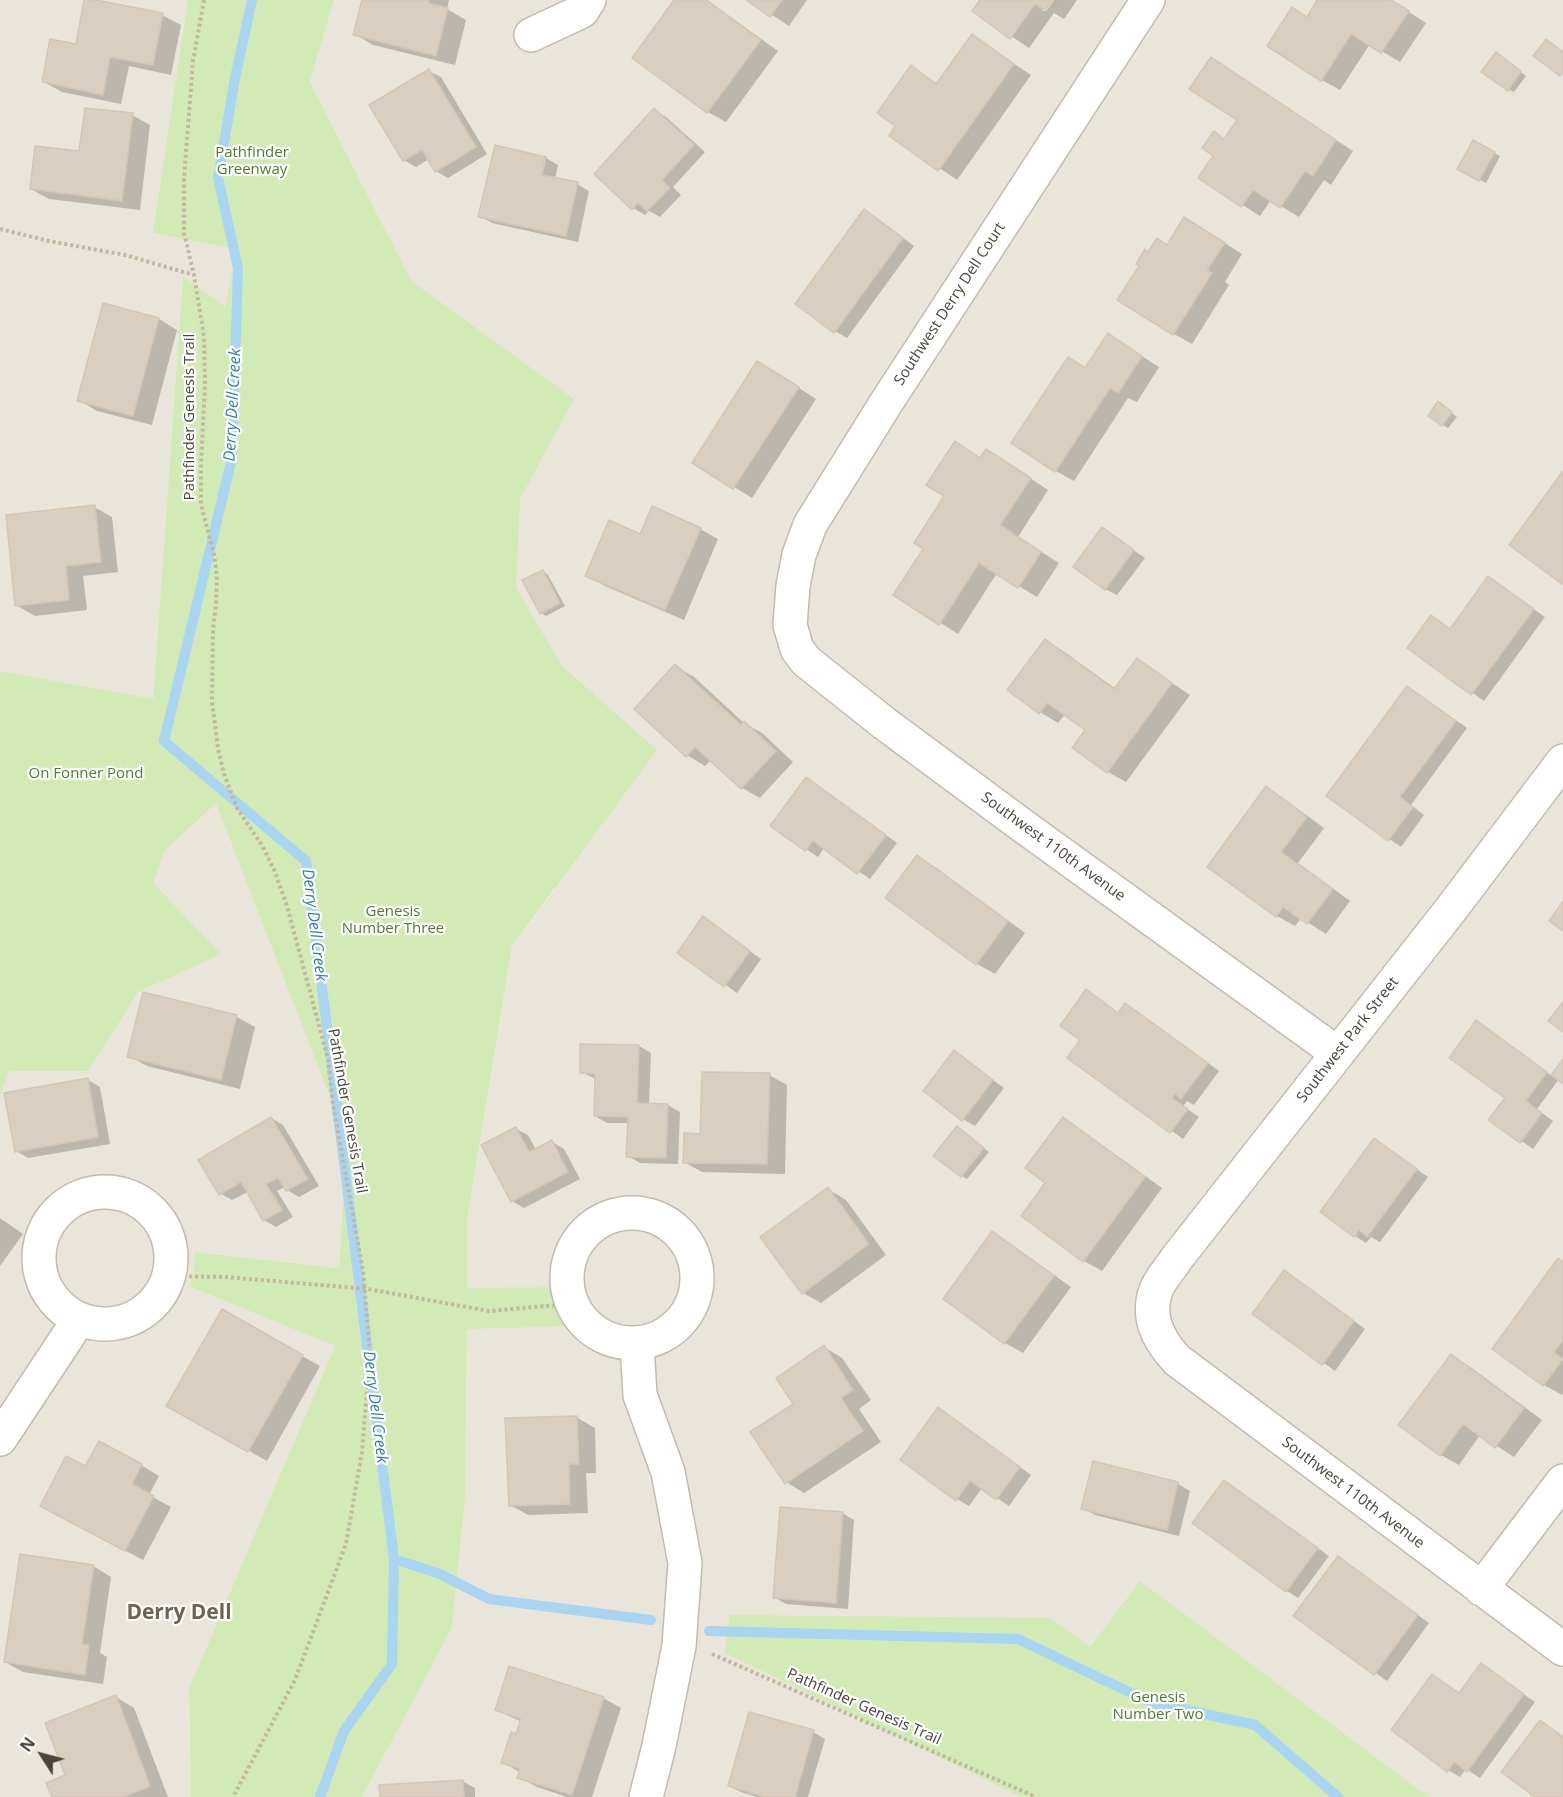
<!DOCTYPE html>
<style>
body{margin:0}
#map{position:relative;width:1563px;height:1797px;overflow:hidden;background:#f6f3ec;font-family:"Open Sans",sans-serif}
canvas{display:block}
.north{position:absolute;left:12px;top:1725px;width:60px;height:60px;-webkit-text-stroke:4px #fff;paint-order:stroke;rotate:306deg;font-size:16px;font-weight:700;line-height:24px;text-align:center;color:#4b4439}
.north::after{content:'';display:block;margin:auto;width:21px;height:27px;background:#4b4439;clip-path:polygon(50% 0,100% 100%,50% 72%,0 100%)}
</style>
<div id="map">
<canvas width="1563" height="1797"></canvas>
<div class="north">N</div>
</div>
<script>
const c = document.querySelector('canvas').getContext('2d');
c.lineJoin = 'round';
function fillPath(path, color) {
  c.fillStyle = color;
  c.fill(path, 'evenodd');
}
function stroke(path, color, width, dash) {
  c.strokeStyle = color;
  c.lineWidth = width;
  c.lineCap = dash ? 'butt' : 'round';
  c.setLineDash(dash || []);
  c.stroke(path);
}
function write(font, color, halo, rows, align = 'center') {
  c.font = font + ' "Open Sans",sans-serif';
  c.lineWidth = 4.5;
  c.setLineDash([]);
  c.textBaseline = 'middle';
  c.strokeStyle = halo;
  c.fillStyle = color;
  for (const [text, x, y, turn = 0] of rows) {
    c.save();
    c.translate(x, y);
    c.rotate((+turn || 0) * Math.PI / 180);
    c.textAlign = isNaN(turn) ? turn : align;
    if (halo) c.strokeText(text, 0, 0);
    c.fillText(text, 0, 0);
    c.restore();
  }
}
fillPath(new Path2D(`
 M0,0h188l222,281 -100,-199 24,-82h1229v1797h-134l-289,-215 -50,65 -361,-32 -3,38 295,144h-659l90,-169 13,-129 2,-171 106,-2 -15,-39 -91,2v-69l45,-274 43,-57 -372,-612 -30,423 -153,-29z
 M201,762l145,377 -7,129 -143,-16 -2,17 -5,16 146,61 -146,342 2,109h-191v-794z`), '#eae5da');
fillPath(new Path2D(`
 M188,0h146l-24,82 101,199 163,118 -54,100 -4,89 46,78 95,84 -145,196 -45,274v68l91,-1 4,14 11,25 -106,3 -2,170 -13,129 -90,169h-171l-2,-109 146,-342 -146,-60 5,-17 1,-17 144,16 7,-129 -130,-336 -51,47 -12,33 68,71 -83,38 -50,79h-79l-9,26v-426l153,28 30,-423 42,31 12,-58 -84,-16z
 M1140,1581l289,216h-408l-296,-144 4,-38 321,3 40,29z`), '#d2eab5');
fillPath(new Path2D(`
 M86,0l76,15 19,10 -10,50 -42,-9 -8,38 -59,-12 -18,-10 33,-36z
 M364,0h85l-2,9 19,11 -11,45 -82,-20 -18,-11z
 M676,0h31l71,51 -52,71 -18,-10z
 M749,0h58l-18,26z
 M981,0h69l-8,11h4l8,-11h23l-13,19 -10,-6 -25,35 -55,-37z
 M1319,0h71l36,23 -26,39 -30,-18 -30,46 -18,-10 -14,-62z
 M972,36l59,39 -74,105 -65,-45 5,-9 14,-59 27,17z
 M1502,57l24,19 -12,16 -6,-3z
 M1212,59l141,92 -22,34 -7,-5 -25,37 -28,-17 -11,16 -60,-38 39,-59z
 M429,71l12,6 46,77 -39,24 -12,-7 -7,-12 -13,8 -12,-7z
 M654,110l12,7 39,35 -32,35 8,8 -21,22 -11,-6 -4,4 -12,-7z
 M132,115l18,10 -10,85 -91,-11 -18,-10z
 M1474,142l26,14 -14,27 -27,-14z
 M496,147l50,11 12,7 -3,14 22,5 12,7 -11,51 -86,-19 -12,-7z
 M876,218l38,28 -67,92 -12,-7z
 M1203,229l39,25 -17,28 4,3 -37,59 -18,-10 -33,-68 8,-12z
 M159,319l18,11 -25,95 -55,-14 -18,-11z
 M1126,346l33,21 -22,35 -9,-4 -54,83 -18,-10 30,-102z
 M776,373l40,26 -64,99 -58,-36z
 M1444,407l13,10 -9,11 -5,-3z
 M973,454l8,5 23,2 44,29 -30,47 41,26 -22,34 -40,-24 -39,61 -63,-40 30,-46z
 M94,507l18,10 6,55 -35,4 4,34 -52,6 -19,-11z
 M700,529l18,10 -34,81 -79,-34 -18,-11 54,-39z
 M1103,529l42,29 -28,37 -12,-6z
 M543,571l5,4 17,31 -19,10 -5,-3z
 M1489,578l56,39 -61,84 -75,-53 22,-31 20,13z
 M1045,640l18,11 53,38 22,-29 52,35 -64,87 -18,-10 -21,-42 -22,-16 -7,9 -18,-11z
 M675,666l19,11 50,46 18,10 31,29 -33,36 -18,-10 -31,-28 -6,6 -18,-11z
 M1408,687l59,41 -56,77 13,10 -23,32 -73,-51z
 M806,778l91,65 -27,36 -46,-31 -6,9 -46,-31z
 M1266,788l18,11 40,29 -26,35 52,38 -24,33 -25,-16 -6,8 -18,-10z
 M917,857l18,10 90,66 -30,41 -18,-10 -90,-66z
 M703,918l58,41 -24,34 -58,-41z
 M1087,991l37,27 2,-13 12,7 81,59 -25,34 -7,-4 -4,5 16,11 -16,22 -114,-82 13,-17z
 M237,1017l18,10 -15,62 -93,-23 -18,-10z
 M1477,1022l75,54 11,-15v21l-4,-3 -22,30 16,12 -20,28 -42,-29 16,-22z
 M639,1046l12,7 -2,51 19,1 12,7 -2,52 -38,-1 -12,-7 1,-33h-22l-12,-7 1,-37 -15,-7z
 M954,1052l50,36 -29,38 -12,-7z
 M769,1075l18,10 -2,89 -83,-2 -18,-10 17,-27z
 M88,1080l12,7 10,57 -82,14 -12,-7z
 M271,1118l12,7 36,61 -20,11 -12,-7 -2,-3 -8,4 16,26 -17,10 -12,-7 -16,-28 -16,8 -12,-7z
 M1063,1119l18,11 81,58 -60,83 -18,-10 -61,-45 24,-33z
 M516,1129l12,6 8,15 16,-8 12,7 16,30 -56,29 -12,-7z
 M963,1131l26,21 -22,27 -5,-3z
 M1375,1140l53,37 -48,65 -9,-5 -5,6 -11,-7z
 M828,1189l18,11 40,55 -65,48 -18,-10z
 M0,1218l23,16 -23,32z
 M993,1233l18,11 60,43 -48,66 -18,-10 -60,-44z
 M1563,1263v131l-1,1 -18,-10 -50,-37z
 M1296,1279l69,50 -30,42 -81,-58z
 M222,1311l98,55 -53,95 -99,-56z
 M824,1347l18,11 29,42 -12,9 22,33 -77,51 -18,-11 9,-78z
 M1451,1356l18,10 73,54 -28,37 -34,-22 -21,30 -18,-10z
 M939,1409l92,66 -22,31 -27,-18 -13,18 -12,-7z
 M576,1417l19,11 1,45h-10l2,40 -60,2 -18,-10z
 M1094,1463l84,21 12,7 -11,45 -84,-21 -12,-7z
 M141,1465l18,11 -10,19 22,12 -28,53 -83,-44 26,-48z
 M1225,1482l104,74 -31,42 -11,-7z
 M842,1513l12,7 -6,89 -62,-5 -12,-7z
 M1338,1558l91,65 -42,58 -92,-66z
 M93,1566l18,11 -11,76 7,4 -4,27 -80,-12 -18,-10z
 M1481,1665l54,37 -55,76 -14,-9 -6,8 -12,-7 -16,-94 28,18z
 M116,1697l18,11 34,89h-115z
 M603,1698l18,10 -29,89h-25l-30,-10 -18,-10 2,-4 -18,-11 14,-27 5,-13 -26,-12z
 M813,1732l12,7 -17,58h-51l-16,-5 -12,-6z
 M462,1781l13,7v9h-94z`), '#0003');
stroke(new Path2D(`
 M252,0l-17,78 -17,100 20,90 -6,190 -68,283 142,120 88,698 -2,105 -48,67 -24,66
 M394,1559l46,15 49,25 162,21
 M709,1631l309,8 132,63 105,23 83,72`), '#a9d4f2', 10);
const building = new Path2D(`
 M84,0h12l67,13 -10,52 -43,-8 -7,38 -61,-13 8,-43 26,5z
 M362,0h67l-1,3 20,5 -12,48 -83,-21z
 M674,0h32l55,40 -54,73 -75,-55z
 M746,0h36l-12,17z
 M980,0h72l-7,10 -10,-6 -25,35 -38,-28z
 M1317,0h74l18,11 -28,42 -30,-19 -30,47 -54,-35 25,-39 15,10z
 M972,34l42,30 -76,107 -49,-35 6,-10 -18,-13 34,-48 25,19z
 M1546,39l17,13v20l-3,4 -27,-20z
 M1496,52l25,19 -13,20 -27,-19z
 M1211,57l125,83 -23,36 -8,-5 -25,37 -27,-18 -12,17 -43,-29 15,-22 -11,-8 12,-17 10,8 13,-19 -48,-31z
 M429,69l47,78 -41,25 -13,-22 -19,11 -34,-56z
 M85,108l48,5 -11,88 -92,-12 5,-43 44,5z
 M654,108l40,37 -32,35 8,8 -23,23 -9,-8 -6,7 -38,-36z
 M1473,140l22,12 -16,29 -22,-12z
 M495,145l51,12 -4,18 36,7 -12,54 -88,-19z
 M864,209l39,29 -69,95 -39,-29z
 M1184,217l41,26 -18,27 5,3 -39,62 -56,-35 22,-34 -3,-2 9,-15 3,3 9,-14 10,7z
 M103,303l56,15 -26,98 -56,-15z
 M1108,333l34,23 -24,37 -8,-5 -55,84 -44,-29 57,-86 17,11z
 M757,361l42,26 -66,102 -41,-26z
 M1438,401l14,11 -10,14 -14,-10z
 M955,441l25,17 6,-9 45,29 -31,47 41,27 -23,36 -39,-25 -40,62 -46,-30 30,-46 -9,-6 30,-47 -18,-11z
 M1563,471v114l-54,-40z
 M95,505l6,57 -35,4 3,34 -54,6 -9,-91z
 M652,506l49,22 -36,82 -80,-34 24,-56 31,14z
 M1102,527l32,23 -29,40 -32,-23z
 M543,570l17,33 -20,11 -18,-34z
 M1488,576l46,33 -63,86 -64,-47 24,-33 19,14z
 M1045,639l69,50 23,-31 35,25 -65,90 -35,-25 13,-18 -38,-27 -8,11 -32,-24z
 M675,664l66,61 3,-4 32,30 -35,38 -46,-42 -9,10 -52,-48z
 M1407,686l49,35 -56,76 13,10 -25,34 -62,-45z
 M806,777l80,58 -29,39 -44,-33 -8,10 -35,-25z
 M1266,786l41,31 -26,35 52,37 -26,35 -24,-17 -7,10 -69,-50z
 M917,855l91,66 -32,44 -91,-67z
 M1563,901v30l-14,-10z
 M703,916l47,35 -26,36 -47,-34z
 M1086,989l32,24 7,-10 83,60 -27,36 -6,-5 -3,4 16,11 -18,24 -103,-75 13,-18 -20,-14z
 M143,992l94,23 -16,65 -94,-23z
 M1563,1002v30l-15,-11z
 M1476,1020l71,52 -21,29 16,12 -22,30 -32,-23 17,-22 -56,-40z
 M580,1044l59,1 -2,58 31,1 -2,54 -40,-1 2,-40 -34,-1 1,-42 -15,-1z
 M954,1050l39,30 -31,41 -39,-30z
 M1563,1059v25l-12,-9z
 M702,1072l68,1 -3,91 -84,-1 1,-30 16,1z
 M88,1078l10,59 -83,15 -11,-59z
 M271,1117l37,62 -22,12 -8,-13 -12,6 16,26 -19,11 -22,-39 -22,13 -21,-35z
 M1063,1117l82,60 -62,85 -62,-46 24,-33 -20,-15z
 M957,1126l27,22 -23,29 -28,-21z
 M516,1127l13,25 23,-12 16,32 -57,30 -30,-57z
 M1374,1138l43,31 -50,68 -8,-7 -5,7 -34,-25z
 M828,1187l41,57 -67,50 -42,-57z
 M992,1231l62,45 -50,68 -61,-45z
 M1558,1258l5,4v78l-9,12 9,7 -20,27 -51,-37z
 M1284,1270l70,51 -32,44 -70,-51z
 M222,1309l81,46 -55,97 -82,-46z
 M824,1345l29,45 -12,8 22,33 -78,53 -35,-52 43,-28 -17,-26z
 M1451,1354l73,54 -29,40 -32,-24 -23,32 -42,-31z
 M938,1407l82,60 -24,33 -26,-19 -14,20 -56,-41z
 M577,1416l2,48h-10l1,40 -61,2 -4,-88z
 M99,1441l43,23 -10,20 22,12 -29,55 -85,-45 26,-50 19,10z
 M1093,1461l85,21 -11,48 -86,-21z
 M1224,1480l94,68 -32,44 -94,-69z
 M780,1507l63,5 -7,91 -63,-5z
 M20,1554l74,11 -12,79 7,1 -4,30 -81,-13z
 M1338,1556l80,59 -44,60 -81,-59z
 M1481,1663l43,31 -57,78 -13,-10 -7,10 -56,-42 41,-56 27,19z
 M509,1666l95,31 -32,98 -55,-17 3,-9 -19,-6 10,-31 5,2 5,-15 -26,-9z
 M116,1695l34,91 -27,11h-71l-6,-14 19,-8 -20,-52z
 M749,1712l65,18 -19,67h-30l-37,-11z
 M1540,1720l23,17v60h-28l-34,-25z
 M463,1780l1,17h-84l-1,-12z`);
fillPath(building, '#d8cfc1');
stroke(building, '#d3c7b4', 1.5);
const street = new Path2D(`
 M1148,0l-262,403 -76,122 -11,30 -6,31 -3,39 7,24 9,12 78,62 139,103 314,227
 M531,35l51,-24 7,-11
 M1563,761l-111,147 -275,350c-6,10 -17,21 -21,32 -10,27 3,51 21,70l386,289
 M39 1258a66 66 0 1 1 132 0a66 66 0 1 1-132 0Z
 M567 1278a65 65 0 1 1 130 0a65 65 0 1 1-130 0Z
 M637,1344l3,51 28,77 17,91 -6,83 -20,100 -13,51
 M0,1439l78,-118
 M1481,1589l82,-108`);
stroke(street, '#c2bbae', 36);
stroke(new Path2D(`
 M204,0l-11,61 -9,118v54l10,42 10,61 1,51 -4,76v42l13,49 3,22 -1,28 -3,25 -1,72 6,48 6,25 13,34 26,39 12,25 12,34 41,153 5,45 30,167 7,81 -8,100 -16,92 -51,136 -62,117
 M0,229l49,12 76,14 69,20
 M171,1276l55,1 142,12 121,22 68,-6 15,2
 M712,1654l324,143`), '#c4b79f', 4, [3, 3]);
stroke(street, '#fff', 33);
write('15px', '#4a7f2a', '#fff', [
 ["Pathfinder",252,153],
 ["Greenway",252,170],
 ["On Fonner Pond",86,774],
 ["Genesis",393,912],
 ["Number Three",393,929],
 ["Genesis",1158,1698],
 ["Number Two",1158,1715]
]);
write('15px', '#4b4439', '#fff', [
 ["Southwest Derry Dell Court",950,304,-57],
 ["Pathfinder Genesis Trail",190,417,-90],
 ["Southwest 110th Avenue",1053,847,36],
 ["Southwest Park Street",1348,1040,-52],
 ["Pathfinder Genesis Trail",347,1111,80],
 ["Southwest 110th Avenue",1353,1493,37],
 ["Pathfinder Genesis Trail",864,1707,24]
]);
write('italic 16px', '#2e7ab2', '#fff', [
 ["Derry Dell Creek",233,405,-87],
 ["Derry Dell Creek",314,925,83],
 ["Derry Dell Creek",375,1407,83]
]);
write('bold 21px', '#6e6250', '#fff', [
 ["Derry Dell",179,1613]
]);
</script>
